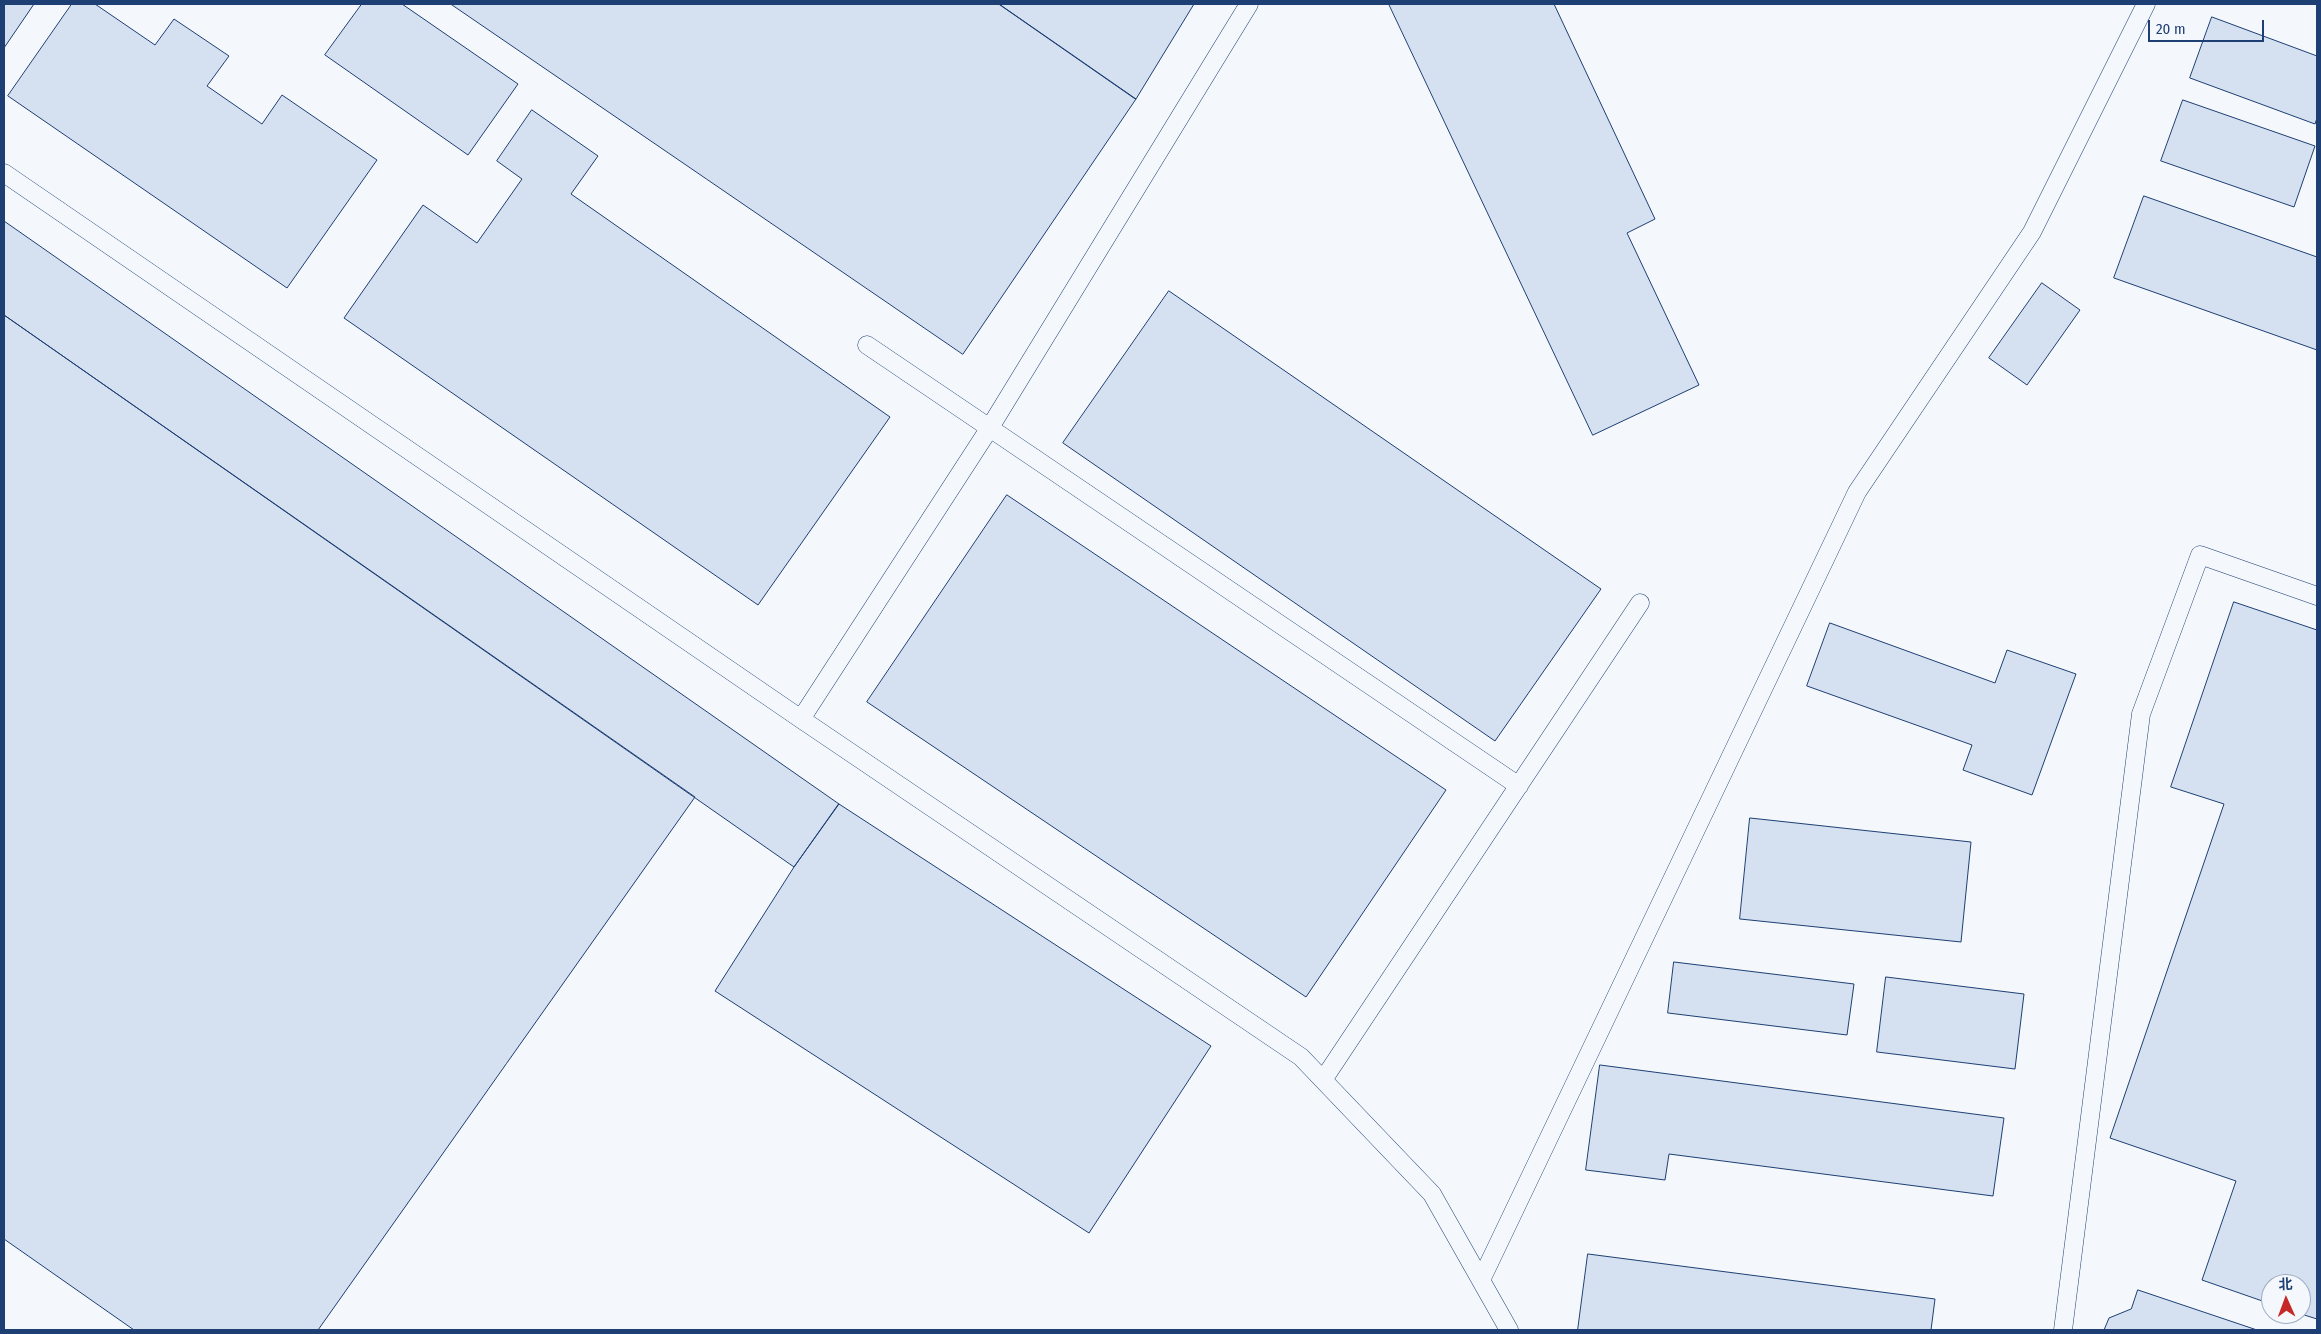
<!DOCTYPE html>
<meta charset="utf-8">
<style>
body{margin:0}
#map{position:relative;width:2321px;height:1334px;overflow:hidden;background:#f4f7fb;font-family:"Fira Sans Condensed","Noto Sans SC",sans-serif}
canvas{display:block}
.frame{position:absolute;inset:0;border:5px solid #1d3f73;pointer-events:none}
.north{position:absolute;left:2261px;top:1274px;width:50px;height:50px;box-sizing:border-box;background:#f4f7fb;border:1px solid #9eadc5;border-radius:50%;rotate:358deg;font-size:14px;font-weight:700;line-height:20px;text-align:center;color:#1d3f73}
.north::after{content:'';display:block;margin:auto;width:18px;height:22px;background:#c62828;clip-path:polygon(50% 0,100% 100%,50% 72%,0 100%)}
.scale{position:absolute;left:2148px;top:20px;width:116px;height:22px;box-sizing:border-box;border:2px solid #1d3f73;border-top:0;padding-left:6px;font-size:15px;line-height:18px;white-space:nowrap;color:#1d3f73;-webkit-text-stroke:4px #f4f7fb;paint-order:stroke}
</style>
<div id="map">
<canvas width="2321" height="1334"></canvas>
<div class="frame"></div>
<div class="north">北</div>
<div class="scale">20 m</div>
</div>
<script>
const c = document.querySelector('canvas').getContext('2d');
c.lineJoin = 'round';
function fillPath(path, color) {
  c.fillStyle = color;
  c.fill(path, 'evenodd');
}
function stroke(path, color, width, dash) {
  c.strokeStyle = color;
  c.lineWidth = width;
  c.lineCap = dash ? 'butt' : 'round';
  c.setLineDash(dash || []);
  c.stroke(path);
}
const building = new Path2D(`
 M4,4h30l-30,44z
 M72,4h23l60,41 19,-26 55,37 -22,30 55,38 20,-29 95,65 -90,128 -279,-192z
 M362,4h40l116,80 -50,71 -143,-100z
 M451,4h548l137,95 -173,255z
 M999,4h195l-58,95z
 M1389,4h165l101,215 -28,14 72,152 -106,50z
 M2212,17l105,39v62l-2,6 -125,-46z
 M2183,100l132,46 -21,61 -133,-46z
 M532,110l66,46 -27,38 319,223 -132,188 -414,-287 79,-113 54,38 45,-64 -25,-18z
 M2144,196l173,61v93l-203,-72z
 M4,221l835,583 -45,63 -790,-552z
 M2042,283l38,27 -53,75 -38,-27z
 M1169,291l432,298 -106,152 -432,-298z
 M4,315l691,482 -377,533h-184l-130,-91z
 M1007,495l439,295 -140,207 -439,-295z
 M2234,602l83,28v689l-16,-5v-30h-30v20l-69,-24 34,-99 -126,-43 114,-334 -53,-17z
 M1830,623l165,60 12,-33 69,24 -44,121 -69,-25 9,-25 -165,-59z
 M839,804l372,242 -122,187 -374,-242 79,-124z
 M1750,818l221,24 -10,100 -221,-23z
 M1674,962l180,22 -7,51 -179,-22z
 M1886,977l138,17 -9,75 -138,-17z
 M1600,1065l404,53 -11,78 -324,-42 -4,26 -79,-10z
 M1588,1254l347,45 -4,31h-353z
 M2138,1290l119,40h-153l5,-12 22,-9z`);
fillPath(building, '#d5e0f0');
stroke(building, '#1d3f73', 1);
const lane = new Path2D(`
 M4,173l797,546 500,338 131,137 77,136
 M867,345l652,441
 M801,719l188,-290 260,-425
 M1323,1080l317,-477
 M1481,1280l376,-788 175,-260 114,-228
 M2063,1330l78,-616 59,-159 117,41`);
stroke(lane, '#1d3f73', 19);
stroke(lane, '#f4f7fb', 18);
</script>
